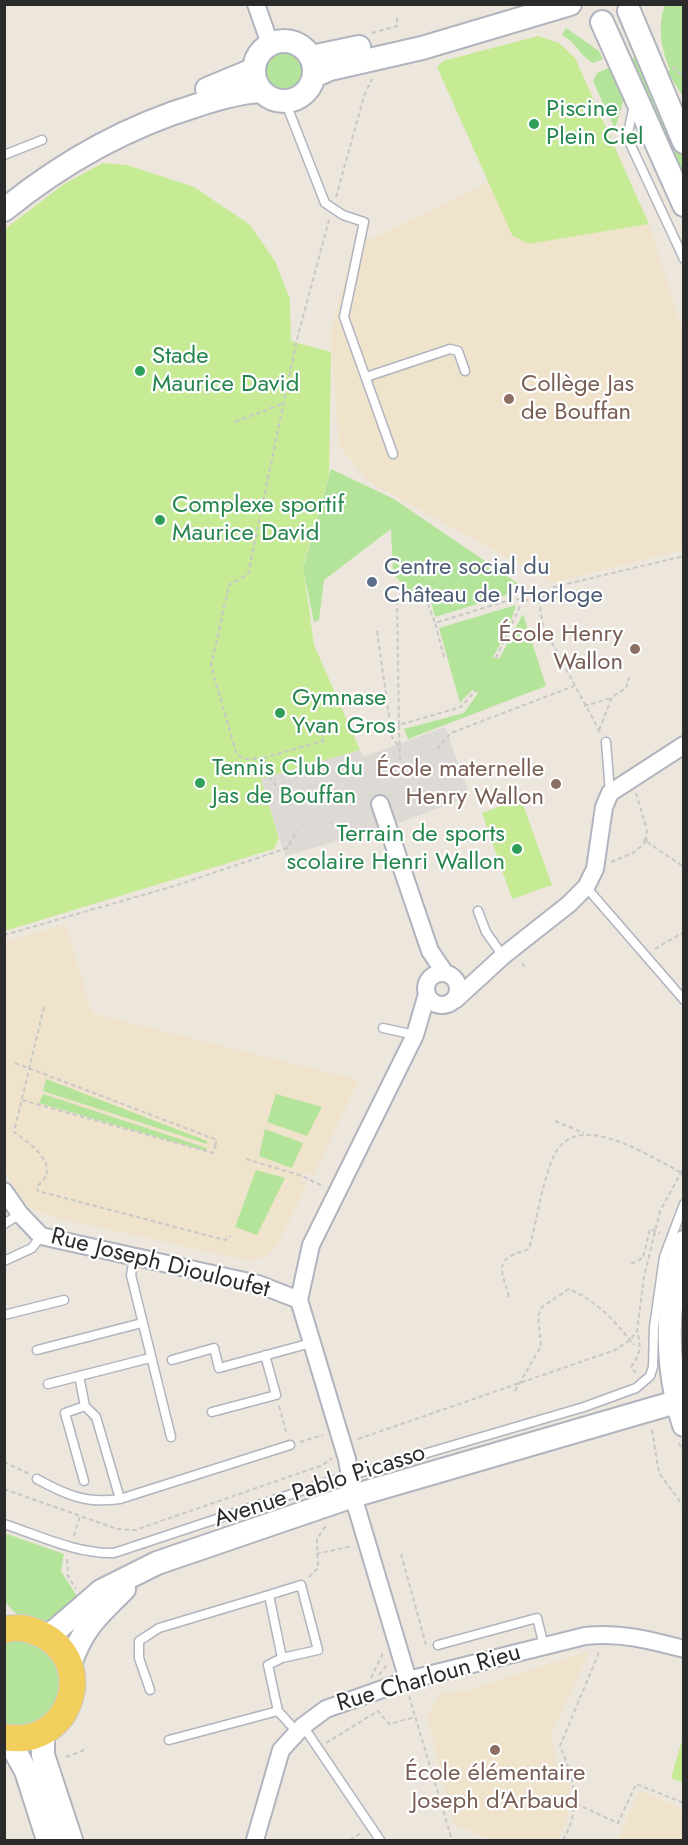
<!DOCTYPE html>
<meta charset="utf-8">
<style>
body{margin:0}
#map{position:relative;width:688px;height:1845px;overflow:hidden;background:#ede6dd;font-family:Jost,sans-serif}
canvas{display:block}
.frame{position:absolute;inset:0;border:6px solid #2b2b2b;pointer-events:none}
</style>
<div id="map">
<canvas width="688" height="1845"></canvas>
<div class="frame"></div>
</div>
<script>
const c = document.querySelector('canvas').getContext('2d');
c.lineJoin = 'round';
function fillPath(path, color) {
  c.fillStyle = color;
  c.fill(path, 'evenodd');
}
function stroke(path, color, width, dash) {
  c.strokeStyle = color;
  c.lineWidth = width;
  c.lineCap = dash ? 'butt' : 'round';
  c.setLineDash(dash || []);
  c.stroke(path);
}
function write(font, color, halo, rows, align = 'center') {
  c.font = font + ' Jost,sans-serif';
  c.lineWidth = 4.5;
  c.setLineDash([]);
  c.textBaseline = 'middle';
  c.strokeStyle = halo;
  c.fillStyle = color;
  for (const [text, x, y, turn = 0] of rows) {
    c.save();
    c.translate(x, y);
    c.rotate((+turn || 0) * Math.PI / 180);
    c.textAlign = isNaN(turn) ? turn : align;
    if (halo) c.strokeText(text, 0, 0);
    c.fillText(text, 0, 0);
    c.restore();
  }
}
fillPath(new Path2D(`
 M489,182l23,53 16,9 121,-20 34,107v219l-130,33 -184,-101 -30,-36 -9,-112 26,-99 15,4z
 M66,924l26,89 267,67 -46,96 -9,-3 -3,7 7,3 -30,61 -11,12 -17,5 -202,-45 -21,-10 -22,-33 -1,-231z
 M590,1651l-39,83 6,32 10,8 3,10 -3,38 -10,18h-66l-37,-16 -27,-108 14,-22 28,-4z
 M639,1790l44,19v31h-66z`), '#efe3cc');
fillPath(new Path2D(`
 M665,5h18v92l-16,-26 3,-1c-9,-22 -13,-43 -5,-65z
 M566,28l33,23 4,8 -10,4c-13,-7 -17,-21 -31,-28z
 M259 71a24 24 0 1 1 48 0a24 24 0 1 1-48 0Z
 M640,55l43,100v33l-55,-128z
 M613,66l12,29 -10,34 -22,-48 4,-8z
 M331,469l63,30 132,90 -91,28 -7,-27 -18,2 -17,-18 -2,-45 -67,51 -5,40 -5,2 -11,-54z
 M516,605l-8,26 -15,26 6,2 24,-45 23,72 -138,53 -4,-10 60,-16 14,-20 -6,-3 -12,13 -21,-75z
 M46,1079l161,62v3l-164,-53z
 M43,1094l164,54 -1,3 -167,-48z
 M276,1094l46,13 -15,29 -40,-14z
 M265,1129l38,14 -11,25 -33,-12z
 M256,1170l29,8 -28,57 -22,-8z
 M4,1533l60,21 -3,17 17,27c-28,25 -44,38 -73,4z
 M23,1639l26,13 9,13 4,15 -7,29 -24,19h-26v-87z`), '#b3e499');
fillPath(new Path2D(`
 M538,36l21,7 16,15 74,166 -121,20 -16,-9 -75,-168 6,-6z
 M103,163l24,2 67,22 55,37 26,37 15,38 1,42 40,11 -2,123 -26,91 11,79 46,105 -99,29 18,59 -5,11 -269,82v-702l59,-45z
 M521,799l31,86 -40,14 -30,-86z
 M683,1737l1,46h-1l-12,-5z`), '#c7eb95');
fillPath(new Path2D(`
 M445,727l25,69 -77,29 -108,31 -24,-77 99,-29 3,7z`), '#ddd9d4');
const lane = new Path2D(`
 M285,101l40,102 18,12 21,7 -20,95 49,137
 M634,105l-7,32 57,122
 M4,155l38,-15
 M366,377l84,-28 8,2 7,20
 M606,742l4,51
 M586,887l98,113
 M478,911l8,21 17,24
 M383,1028l32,7
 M4,1224l16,-10
 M134,1258l-3,17 40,162
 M4,1261l28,-13 9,-12
 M4,1315l60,-15
 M37,1350l105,-27
 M172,1360l42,-12 5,20 92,-25
 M79,1376l6,30 -20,7 19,68
 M48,1384l102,-26
 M212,1412l64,-17 -11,-40
 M37,1479c29,16 49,25 83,20l-24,-82 -11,-11
 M120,1499l170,-54
 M4,1524c36,12 73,30 110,29l214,-71 256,-75 52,-19 14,-12 3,-9 1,-40 10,-70 20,-53
 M438,1645l99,-27 7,28
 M282,1658l36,-8 -17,-65 -32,10 13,63 -14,7 10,46 19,21
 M150,1690l-11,-32v-17l20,-13 110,-33
 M303,1726l77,114
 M169,1740l109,-29`);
const street = new Path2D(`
 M256,4l14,40
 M380,804l50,147 15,22
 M426 989a16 16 0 1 1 32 0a16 16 0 1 1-32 0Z
 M455,1000l48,-44 66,-52 17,-17 9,-18 9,-62 6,-14 74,-48
 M4,1191l16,23 21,22 217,48 41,16
 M408,1680l-55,-184 -6,-37 -48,-159 12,-55 104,-210 12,-41
 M255,1840l26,-90 22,-24 23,-17 82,-29 177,-44c35,-4 65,4 99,13`);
const secondary = new Path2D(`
 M629,11l55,131
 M602,22l82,183
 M254 71a30 30 0 1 1 60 0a30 30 0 1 1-60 0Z
 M311,57l48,-10
 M314,76l16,-7 92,-21 148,-44
 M207,89l46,-19
 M4,210c59,-48 121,-83 194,-105 21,-7 41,-13 63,-14
 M684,1242c-19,59 -19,125 0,183
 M46,1636l10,-6 45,-39 56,-28 196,-67 323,-94
 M70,1664c13,-37 27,-48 54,-75
 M43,1732v23l28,85
 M7,1737l19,34 22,69`);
const primary = new Path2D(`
 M4,1630c11,-3 23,-2 32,2 64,25 37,118 -32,105`);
stroke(lane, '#b1b4bf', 11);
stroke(street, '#b1b4bf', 20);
stroke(secondary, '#b1b4bf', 26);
stroke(primary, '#c8c8c8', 28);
stroke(new Path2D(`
 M372,33l25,-7v-9
 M672,67l12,10
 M336,197l28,-101 8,-17
 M235,422l49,-19
 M377,631l15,106 8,11
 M444,657l-9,-34 78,-24 26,2
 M496,658l27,-58
 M584,706l28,-8
 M399,725l-2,-126 27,-6 11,30
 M599,730l13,-33 14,-9 3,-11
 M600,732l-57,-106 -4,-25 15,-14 130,-31
 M437,749l14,-16 123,-47
 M263,758l60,-17 -4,-20
 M400,760l-1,-35 62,-18 14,-16
 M636,793l11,38 -1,8
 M286,797l-17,-20 -6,-19 -20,1 -7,-7 -25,-86 18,-81 19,-11 49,-235 32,-119
 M645,839l2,1 -1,3 -2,-1z
 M647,842l37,25
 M611,862l22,-9 12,-10
 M4,935l170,-49 113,-38 10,-17
 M655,949l29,-17
 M522,963l4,6
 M44,1007l-30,125c18,13 50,35 22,55l2,4 187,49 6,-4
 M15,1063l202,77 -2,6
 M22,1100l191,53 2,-7 4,1
 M555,1121l29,12
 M246,1159l56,17 21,10
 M631,1264l12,-6 7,-29 10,4
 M509,1297c-9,-32 -15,-37 20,-48 8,-29 12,-61 23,-89 21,-56 98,-3 132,14
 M636,1373l-5,-6c9,-12 11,-21 6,-35
 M515,1391l26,-45 -3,-30 4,-9 27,-18c28,12 46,32 65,56
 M279,1406l8,29
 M652,1430l7,43 25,34
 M358,1439l257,-89 15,-10 7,-9 7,-54 16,-66 24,-44
 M300,1442l23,-7
 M679,1443l5,11
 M4,1462l25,12
 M4,1489l113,40 18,1 188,-65 9,-7
 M74,1536l6,-20
 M316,1554l36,-8
 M401,1554l25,91
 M67,1559l1,17 8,13
 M309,1577l9,-9 -1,-29 10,-15
 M379,1675l9,-12
 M371,1678l13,-27
 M409,1696l43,144
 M326,1743l52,-32 11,13 26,-7
 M66,1757l21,-8
 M576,1804l42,19 18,-39 48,19
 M350,1840l11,-7
 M563,1840c19,-32 11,-61 -3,-94l40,-96`), '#c8c8c8', 2, [4.5, 3]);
stroke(lane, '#fff', 8);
stroke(street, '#fff', 16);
stroke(secondary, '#fff', 22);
stroke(primary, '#f2ce5d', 26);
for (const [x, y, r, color] of [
 [534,124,6,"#2e9e5b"],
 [140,371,6,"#2e9e5b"],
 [509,399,6,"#8d6e63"],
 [160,520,6,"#2e9e5b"],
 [372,582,6,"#5c6f8a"],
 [635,649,6,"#8d6e63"],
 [280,713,6,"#2e9e5b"],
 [200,783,6,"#2e9e5b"],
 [556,784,6,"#8d6e63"],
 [517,849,6,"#2e9e5b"],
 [495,1750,6,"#8d6e63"]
]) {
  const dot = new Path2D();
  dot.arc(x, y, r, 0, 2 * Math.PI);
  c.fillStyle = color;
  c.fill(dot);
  stroke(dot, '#fff', 2);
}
write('24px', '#27864d', '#fff', [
 ["Piscine",546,110],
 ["Plein Ciel",546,138],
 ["Stade",152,357],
 ["Maurice David",152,385],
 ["Complexe sportif",172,506],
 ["Maurice David",172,534],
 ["Gymnase",292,699],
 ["Yvan Gros",292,727],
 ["Tennis Club du",212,769],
 ["Jas de Bouffan",212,797],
 ["Terrain de sports",505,835,"right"],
 ["scolaire Henri Wallon",505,863,"right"]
], 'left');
write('24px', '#785e54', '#fff', [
 ["Collège Jas",521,385,"left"],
 ["de Bouffan",521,413,"left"],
 ["École Henry",623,635],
 ["Wallon",623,663],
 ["École maternelle",544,770],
 ["Henry Wallon",544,798],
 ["École élémentaire",495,1774,"center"],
 ["Joseph d'Arbaud",495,1802,"center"]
], 'right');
write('24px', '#4e5e75', '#fff', [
 ["Centre social du",384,568],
 ["Château de l'Horloge",384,596]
], 'left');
write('24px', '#2b2b2b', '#fff', [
 ["Rue Joseph Diouloufet",160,1264,14],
 ["Avenue Pablo Picasso",320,1487,-18],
 ["Rue Charloun Rieu",429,1679,-16]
]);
</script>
